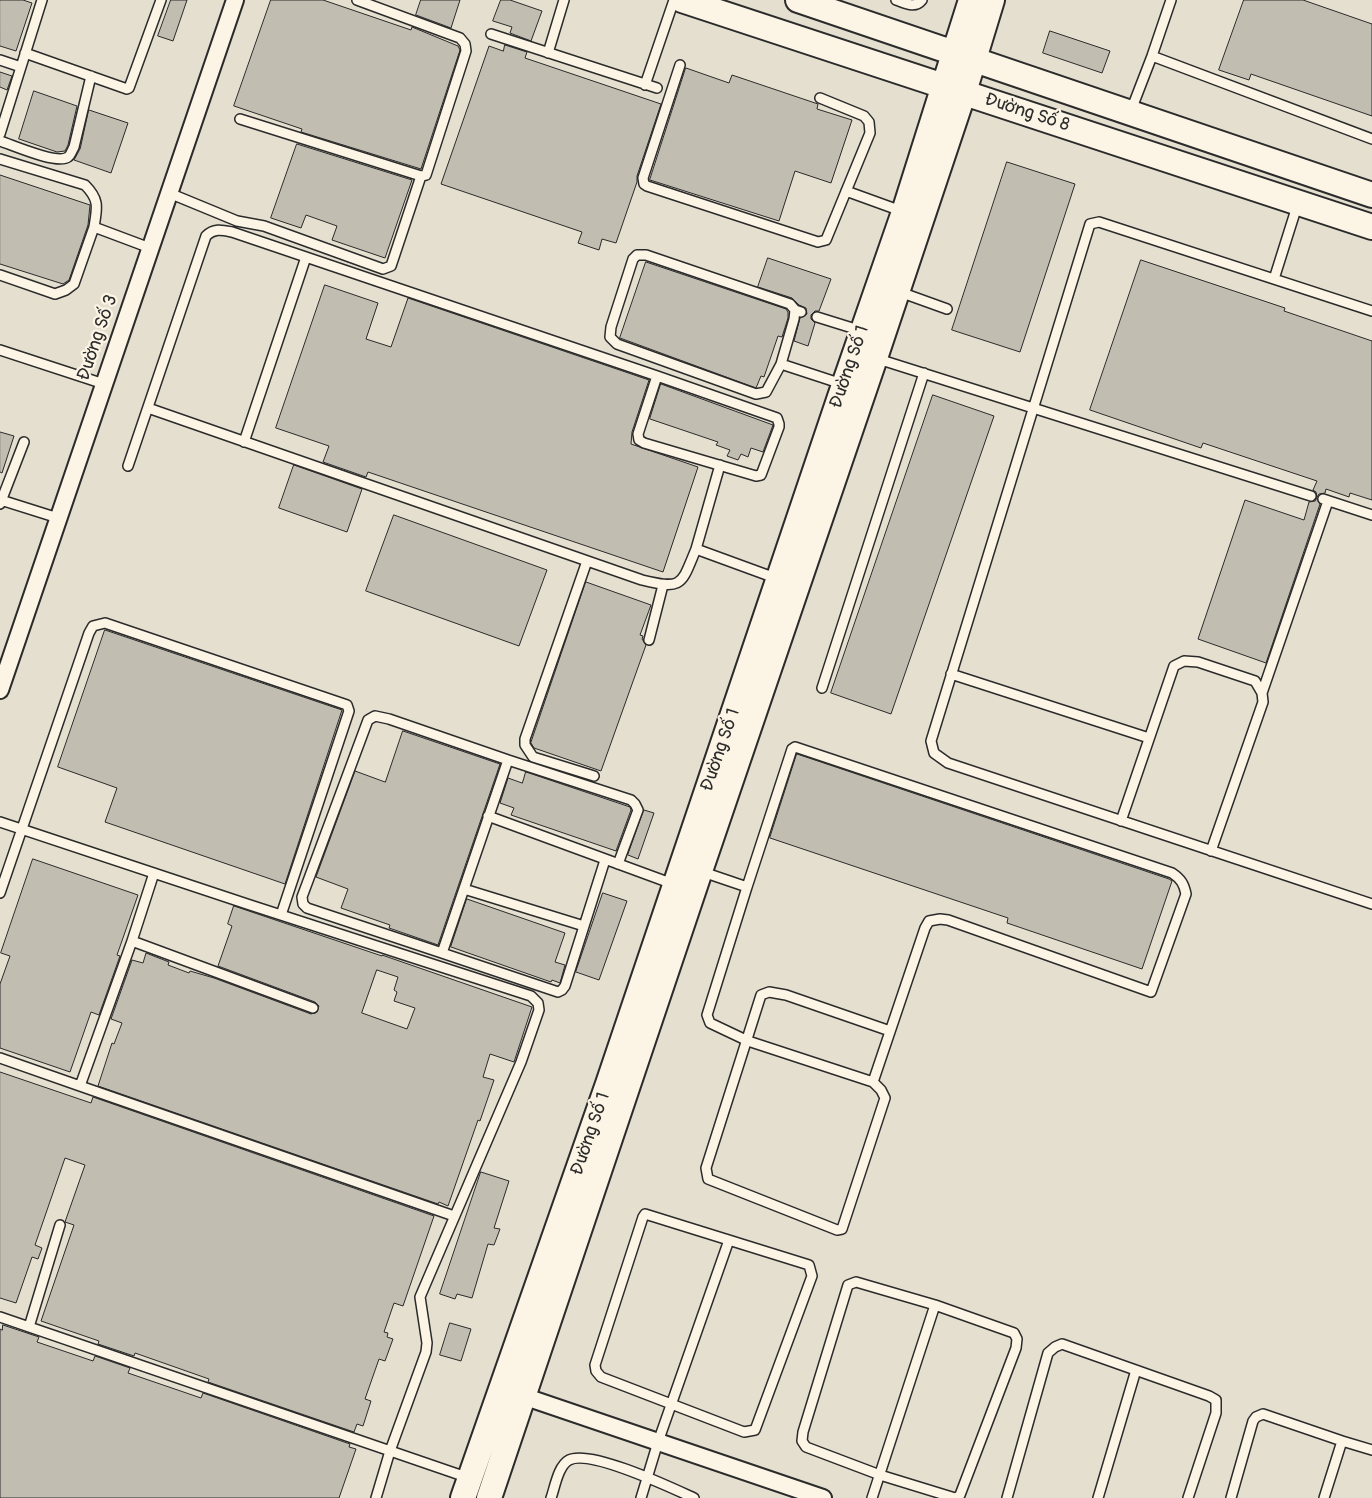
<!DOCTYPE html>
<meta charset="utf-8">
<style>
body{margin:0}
canvas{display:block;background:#f4edde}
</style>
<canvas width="1372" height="1498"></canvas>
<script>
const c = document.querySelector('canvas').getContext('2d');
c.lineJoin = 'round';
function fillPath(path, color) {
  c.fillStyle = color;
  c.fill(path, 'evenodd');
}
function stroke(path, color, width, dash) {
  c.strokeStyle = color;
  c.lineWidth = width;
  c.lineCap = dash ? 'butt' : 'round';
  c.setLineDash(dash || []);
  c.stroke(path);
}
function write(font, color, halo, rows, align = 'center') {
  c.font = font + ' Pangolin,sans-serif';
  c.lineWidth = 4.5;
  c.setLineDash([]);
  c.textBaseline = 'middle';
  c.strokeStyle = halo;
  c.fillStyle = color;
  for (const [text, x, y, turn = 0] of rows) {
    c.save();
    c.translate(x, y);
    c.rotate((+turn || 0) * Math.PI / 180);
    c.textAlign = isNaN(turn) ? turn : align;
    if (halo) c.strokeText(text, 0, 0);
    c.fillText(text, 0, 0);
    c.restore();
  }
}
fillPath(new Path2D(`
 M0,0h1372v1498h-1372z`), '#e5dfd0');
const building = new Path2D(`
 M0,0h23l9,3 -16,48 -16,-5z
 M171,0h16l-14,41 -15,-5z
 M271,0h52l88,30 1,-3 46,19 2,4 -39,119 -120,-37 1,-3 -68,-23z
 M421,0h39l-9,28 -35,-13z
 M501,0h9l32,11 -11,30 -21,-8 2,-6 -19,-6z
 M1244,0h59l69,24v92l-121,-42 -2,6 -30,-10z
 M1050,31l60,20 -8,22 -59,-20z
 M505,45l22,7 -2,6 136,46 -24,72v6l-21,61 -14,-4 -3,11 -21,-7 4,-11 -141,-48 48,-138 14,5z
 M686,68l43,15 3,-8 86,29 -1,5 35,11 -21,63 -36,-12 -16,50 -129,-41z
 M0,72l12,4 -5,14 -7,-3z
 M34,91l43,15 -9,39 -3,6 -8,1 -38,-13z
 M89,110l39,13 -17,50 -37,-13 6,-11z
 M297,144l115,36 -27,78 -53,-18 5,-14 -31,-11 -5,13 -30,-10z
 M1007,162l68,22 -55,168 -68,-22z
 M0,175l90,30 -2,20 -19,55 -6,4 -63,-20z
 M768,258l63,21 -12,32h-4l-4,4v4l4,4 -7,23 -14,-5 6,-23 7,-4 -1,-6 -7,-3 -7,-7 -34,-11z
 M1141,260l144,48 -1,3 88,30v159l-22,-7 -1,4 -23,-8 -1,4 -6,1 -2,3 -1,-5 -3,-2 4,-9 -114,-38 -2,5 -111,-38z
 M646,262l140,47 2,3v6l-6,19 -4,-1 -14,41 -3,-1 -5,12 -136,-50z
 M325,285l53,18 -12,36 25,8 17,-49 241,82 -17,52 -1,12 67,23 -35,105 -295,-100 -2,5 -43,-15 6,-16 -53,-18z
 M661,384l112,41 -10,27 -12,-4 -3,9 -7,-3 -3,6 -11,-4 3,-6 -14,-5 2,-3 -68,-23z
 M933,395l61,21 -103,298 -60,-21z
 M0,432l14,4 -12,37 -2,-1z
 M294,465l68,24 -15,43 -68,-24z
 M1317,498l3,6 -54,159 -68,-24 47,-139 59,20 5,-18 6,-1z
 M394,515l153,55 -28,76 -153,-55z
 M586,582l65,23 -11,30 3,1 -1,3 4,6 -45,126 -67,-23 -3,-5z
 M105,630l237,80 -57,174 -180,-62 12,-34 -59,-21z
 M403,731l97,33 -62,181 -49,-17 1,-3 -49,-17 7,-19 -32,-12 39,-106 30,11z
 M797,754l372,125 3,2 -30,88 -135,-46 1,-5 -238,-80z
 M526,772l104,35 1,3 -15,41 -105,-36 3,-7 -14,-5 8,-25 14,5z
 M644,810l10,3 -16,46 -10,-4z
 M33,859l105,36 -21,60 3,1 -21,59 -8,-3 -21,60 -70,-24v-64l10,-28 -9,-3z
 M603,893l24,8 -28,79 -23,-8z
 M467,899l98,34 -10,29 10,3 -5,18 -8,-3 -1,2 -100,-35z
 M234,906l148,50v-1l150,52 -18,55 -24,-8 -7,23 11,3 -14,41 -2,-1 -30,86 -9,-4 -1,2 -340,-118 14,-43 2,1 8,-21 -11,-4 21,-59 11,3 3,-10 23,9 -1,3 21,8 1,-2 24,7 97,36 6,-2 2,-6 -4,-4 -97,-36 14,-40 -4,-2zM377,970l21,7 -4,13 3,2 -3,9 21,7 -8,21 -45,-16z
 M0,1072l91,31 2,-6 341,119 -31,90 -9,-3 -10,29 4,1 -1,4 6,2 -8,22 -6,-2 -14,40 6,2 -8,25 -6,-2 -3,8 -146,-50 1,-3 -74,-26 -1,3 -36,-12 1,-3 -58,-20 33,-96 -9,-3 20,-57 -20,-7 -30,87 7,3 -4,11 -6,-2 -16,46 -16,-5z
 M481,1172l28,9 -15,47 6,1 -6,16 -6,-1 -16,54 -15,-4 -2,5 -15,-5z
 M450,1323l21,6 -10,32 -21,-6z
 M3,1325l36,12 -2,5 56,19 2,-5 35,12 -2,5 73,25 2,-5 147,51 -1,3 7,2 -17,49h-339v-169l2,1z`);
fillPath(building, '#c2bdb1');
stroke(building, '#2b2b2b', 1);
const lane = new Path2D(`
 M896,0c9,3 19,9 26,0
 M491,34l166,54
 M25,53l102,36 2,-1 32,-88
 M548,53l16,-53
 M1152,56l220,83
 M0,60l21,7
 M680,65l-37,113 1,6 3,2 171,56 8,-2 44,-107 -1,-11 -5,-6 -44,-18
 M645,85l29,-85
 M1130,113l22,-57 19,-56
 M240,119l181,57 5,-1 40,-124 -1,-7 -5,-6 -103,-38
 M0,134l42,-134
 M0,141c13,4 57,24 68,16 3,-2 4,-7 6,-10l17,-71
 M0,159l85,26c15,15 12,23 9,42
 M846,191l58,21
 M169,193l68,28 27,5 119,43 8,-3 30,-90
 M0,275l55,19 11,-4 8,-6 20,-57 56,21
 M1274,279l24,-76
 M897,291l50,18
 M795,310l-1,9 -13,45 -15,28 -10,2 -139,-50 -7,-7 1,-10 22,-68 4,-4h9l144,49 5,6 6,2
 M1372,311l-273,-89 -9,2 -159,517 3,12 14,10 424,141
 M817,317l45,14
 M0,350l104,34
 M875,358l436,138
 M781,364l61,20
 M148,408l494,172c41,10 39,5 54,-31
 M244,442l62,-185
 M720,465l-24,84 82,30
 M128,466l78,-230c8,-8 16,-6 26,-4l425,144 120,42 2,6v3l-18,48 -5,1 -112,-33 -5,-3 -1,-6 19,-58
 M1323,499l49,16
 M1,500l57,18
 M0,504l24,-62
 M587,561l-62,178v6l8,12 61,19
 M649,640l14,-55
 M951,674l198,64
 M822,688l102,-315
 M1262,693l66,-192
 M488,816l185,68
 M1121,821l53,-155 10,-5 14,1 57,19 7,12 1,9 -52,149
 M0,822l250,83 281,91 7,7 1,7 -18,52 -101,235 7,46 -1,9 -36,99 -14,47
 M605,860l-40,126 -3,4 -4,2 -116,-39 66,-193 123,40 4,4 3,6 -20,54
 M700,871l47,16 -40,128 3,8 38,18 125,41 8,8 4,8 -43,131 -5,1 -129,-51 -2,-11 55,-173 8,-3 17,3 104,36
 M154,873l-22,68 181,67
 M747,887l45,-138 3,-2 377,126c9,6 12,11 14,21l-35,98 -203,-72 -8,-1 -11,2 -4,7 -52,154
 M464,889l120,37
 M0,893l89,-260 4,-7 12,-3 242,82 2,6 -68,204
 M442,953l-135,-45 -4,-4 -1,-7 66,-177 7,-4 14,3 119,41
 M0,1058l80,28 52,-145
 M80,1086l374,130
 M645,1214l164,51 3,11 -57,154 -11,2 -143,-55 -5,-6 -1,-6 48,-148z
 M0,1317l469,161
 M29,1327l31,-102
 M551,1498c4,-11 7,-32 18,-38 21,-11 103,28 125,38
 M641,1498l17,-56 71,-202
 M872,1498l63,-193
 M955,1498l-75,-23 -74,-28 -4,-6 1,-9 45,-147 8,-3 79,23 79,28 3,6 -1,9 -56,147 -4,3
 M1007,1498l41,-145 7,-6 7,-3 147,52 7,4v13l-28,85
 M1098,1498l38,-128
 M1231,1498l22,-77 3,-4 7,-3 79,27
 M1324,1498l18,-57 30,9`);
const street = new Path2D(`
 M0,690l235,-690
 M514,1393l309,105`);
const secondary = new Path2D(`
 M682,0l690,227
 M798,0l574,195
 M463,1498l145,-414 236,-699 60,-173 67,-212
 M489,1498l211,-627 175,-513 89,-266 28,-92`);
stroke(lane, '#2b2b2b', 12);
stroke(street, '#2b2b2b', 20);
stroke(secondary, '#2b2b2b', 28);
stroke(lane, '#fcf5e5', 9);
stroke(street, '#fcf5e5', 16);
stroke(secondary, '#fcf5e5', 24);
write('18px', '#2b2b2b', '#fcf5e5', [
 ["Đường Số 8",1027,113,18],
 ["Đường Số 3",98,338,-71],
 ["Đường Số 1",850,367,-71],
 ["Đường Số 1",721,750,-71],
 ["Đường Số 1",591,1134,-71]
]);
</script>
